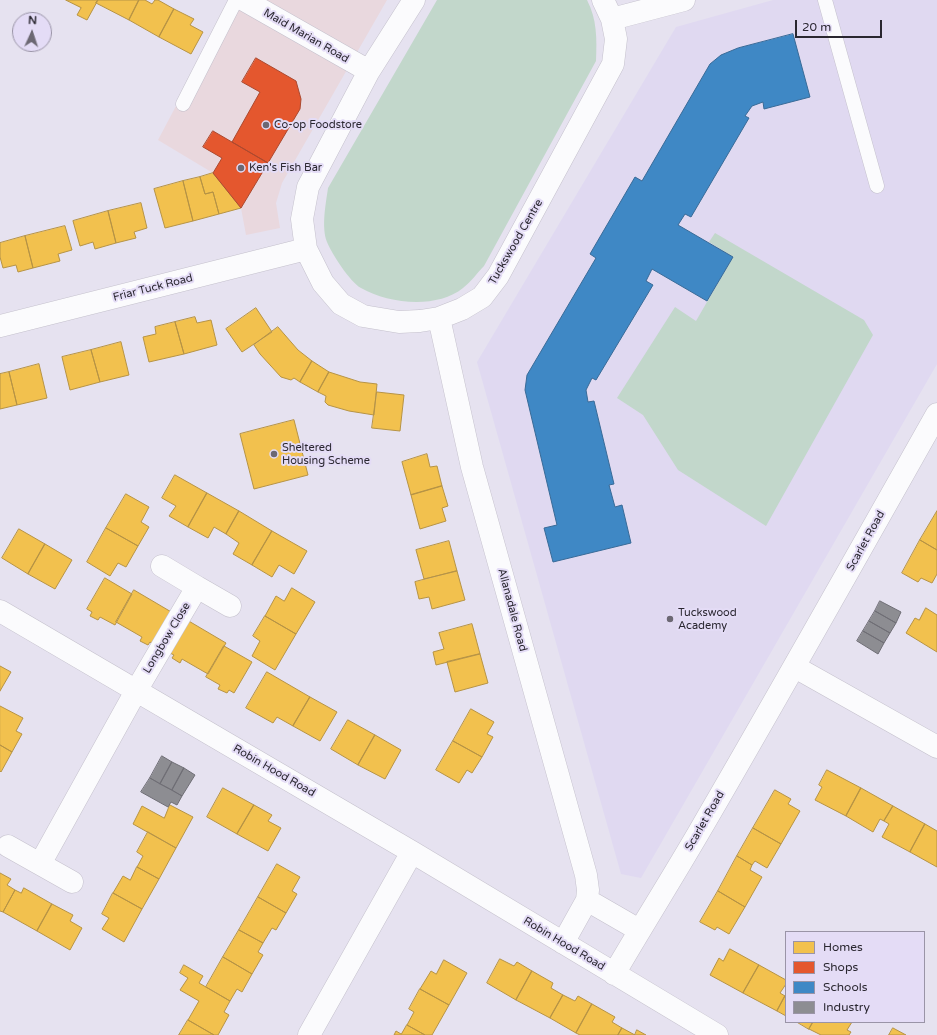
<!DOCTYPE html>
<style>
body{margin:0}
#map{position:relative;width:937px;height:1035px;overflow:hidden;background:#e6e2f0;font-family:"Varela Round",sans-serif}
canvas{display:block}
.legend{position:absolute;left:785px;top:931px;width:140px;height:92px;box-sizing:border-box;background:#e4dcf6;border:1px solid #9a94a7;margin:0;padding:5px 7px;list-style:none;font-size:12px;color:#2a2730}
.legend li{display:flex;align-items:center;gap:8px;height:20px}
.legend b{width:20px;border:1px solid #9a94a7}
.north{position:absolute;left:12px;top:12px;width:40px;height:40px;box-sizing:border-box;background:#e4dcf6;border:1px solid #9a94a7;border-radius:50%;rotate:3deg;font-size:11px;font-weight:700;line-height:16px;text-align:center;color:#2a2730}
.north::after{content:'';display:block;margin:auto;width:14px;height:18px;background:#6c6873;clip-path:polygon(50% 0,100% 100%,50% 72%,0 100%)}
.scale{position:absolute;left:795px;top:20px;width:87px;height:18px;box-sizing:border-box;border:2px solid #2a2730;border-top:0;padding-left:5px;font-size:12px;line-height:14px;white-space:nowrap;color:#2a2730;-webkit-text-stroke:3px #e4dcf6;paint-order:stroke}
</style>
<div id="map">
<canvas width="937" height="1035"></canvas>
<ul class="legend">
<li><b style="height:11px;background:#f2c14e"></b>Homes</li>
<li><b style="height:11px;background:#e4572e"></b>Shops</li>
<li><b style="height:11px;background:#3f88c5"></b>Schools</li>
<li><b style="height:11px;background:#8d8d92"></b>Industry</li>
</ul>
<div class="north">N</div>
<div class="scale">20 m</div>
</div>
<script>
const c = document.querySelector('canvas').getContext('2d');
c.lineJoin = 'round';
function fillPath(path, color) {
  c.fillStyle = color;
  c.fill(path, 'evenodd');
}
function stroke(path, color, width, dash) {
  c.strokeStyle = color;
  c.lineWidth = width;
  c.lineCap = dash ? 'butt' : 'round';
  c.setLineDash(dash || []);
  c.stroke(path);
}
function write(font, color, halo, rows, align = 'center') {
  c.font = font + ' "Varela Round",sans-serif';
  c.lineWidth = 4;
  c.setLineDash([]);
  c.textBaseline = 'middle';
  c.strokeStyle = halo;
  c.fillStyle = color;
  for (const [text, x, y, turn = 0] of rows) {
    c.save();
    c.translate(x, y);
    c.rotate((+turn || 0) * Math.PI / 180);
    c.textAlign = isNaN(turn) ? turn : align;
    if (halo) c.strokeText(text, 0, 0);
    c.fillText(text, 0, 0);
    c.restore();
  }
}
fillPath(new Path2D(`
 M232,0h155l-105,183 -6,20 4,25 -34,7 -5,-27 -28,-35 -55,-33z`), '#e9d8de');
fillPath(new Path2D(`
 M773,0h164v364l-296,514 -20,-4 -144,-512 199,-335z`), '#e0d9f1');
fillPath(new Path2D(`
 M437,0h150c10,19 10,39 9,61l-112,205c-7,7 -13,16 -21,22 -26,21 -74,16 -102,0 -11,-6 -29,-34 -34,-46 -6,-15 -1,-39 1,-54z
 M715,233l149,87 9,15 -107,191 -88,-56 -35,-55 -26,-17 58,-91 21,14 37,-64 -24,-15z`), '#c2d7cb');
const homes = new Path2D(`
 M66,0h32l-11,20 -10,-5 4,-7z
 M98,0h41l-10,20 -33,-17z
 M139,0h6l7,4 3,-4h3l16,9 -15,28 -30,-17z
 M174,9l20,10 -4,6 13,7 -12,22 -32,-17z
 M213,173l28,35 -22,6 -6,-22 -8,2 -5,-17z
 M200,177l5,17 8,-2 6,22 -26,7 -10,-40z
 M183,181l10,40 -28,7 -11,-39z
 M141,203l6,25 -13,4 2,6 -20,5 -8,-32z
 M108,211l8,32 -21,6 -2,-7 -13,4 -7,-25z
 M65,226l7,24 -14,4 2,7 -27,7 -8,-32z
 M25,236l8,32 -15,4 -2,-7 -13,3 -3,-11v-14z
 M256,308l16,24 -30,20 -16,-23z
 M195,317l2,6 14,-3 6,25 -33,9 -9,-32z
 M175,322l9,32 -35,8 -6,-25 13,-3 -1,-7z
 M278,327l20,23 14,11 -12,21 -6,-4 -3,2 -10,-3 -21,-23 -6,-9z
 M121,342l8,33 -29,7 -9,-32z
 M91,350l9,32 -30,8 -8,-33z
 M312,361l17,11 -11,20 -18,-10z
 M39,364l8,34 -30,7 -8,-33z
 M9,372l8,33 -17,4v-35z
 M329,372l31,10 17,2 -3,31 -25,-4 -21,-6 -3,-3 1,-6 -8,-4z
 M377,392l27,3 -4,36 -28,-3z
 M294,420l14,55 -54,14 -14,-55z
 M427,454l3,13 7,-1 5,20 -31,9 -9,-33z
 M175,475l32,18 -19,34 -19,-11 7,-10 -14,-8z
 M442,486l6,20 -6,2 4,13 -26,8 -9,-34z
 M207,493l32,18 -13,23 -12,-7 -6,11 -20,-11z
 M126,494l23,13 -8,15 8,5 -11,19 -32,-18z
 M239,511l33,20 -20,34 -19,-11 6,-11 -13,-9z
 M937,511v39l-17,-10z
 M106,528l32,18 -12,21 -8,-4 -8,13 -23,-14z
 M19,529l26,15 -17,30 -26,-16z
 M272,531l35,20 -13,23 -15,-9 -7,12 -20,-12z
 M920,540l17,10v24l-5,9 -11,-5 -3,4 -16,-9z
 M449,541l8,30 -33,8 -8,-29z
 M45,544l27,16 -17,29 -27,-15z
 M457,571l8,29 -33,9 -3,-12 -10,2 -4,-17z
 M105,578l27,16 -17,31 -15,-8 -2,3 -8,-4 2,-4 -5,-3z
 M292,588l23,14 -19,32 -31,-18 11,-20 8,5z
 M134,590l39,23 -18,32 -5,-3 -2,3 -8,-4 2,-4 -26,-15z
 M926,608l11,7v37l-31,-19 9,-15 4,2z
 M265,616l31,18 -21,36 -23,-14 8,-15 -7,-5z
 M187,620l39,23 -18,31 -26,-15 -2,4 -8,-5 2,-3 -6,-3z
 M472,624l8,30 -44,11 -3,-13 11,-3 -5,-16z
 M224,646l28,16 -18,31 -5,-3 -2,3 -9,-4 2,-4 -14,-8z
 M480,654l8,29 -33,9 -8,-30z
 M0,666l11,6 -11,19z
 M267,672l43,25 -17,29 -16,-9 -4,6 -27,-15z
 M310,697l27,15 -17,29 -27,-15z
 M0,706l23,12 -7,13 6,3 -10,18 -12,-7z
 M471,709l23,13 -7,12 6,3 -11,20 -29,-16z
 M348,720l27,15 -17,30 -27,-16z
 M375,735l26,15 -16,29 -27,-14z
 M453,741l29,16 -10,16 -5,-3 -8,13 -23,-13z
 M0,745l12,7 -11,20 -1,-1z
 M827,770l34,18 -15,28 -31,-16 7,-13 -3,-2z
 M223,788l31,17 -17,29 -30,-17z
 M861,788l32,18 -9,15 -4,-2 -7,13 -27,-16z
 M775,790l16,9 -3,5 12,7 -19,33 -28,-16z
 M170,805l23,12 -17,31 -43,-24 9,-18 22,12z
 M254,805l18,10 -4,6 13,7 -13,23 -31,-17z
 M893,806l32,18 -15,28 -28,-15 7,-13 -5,-3z
 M925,824l12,7v36l-27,-15z
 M753,828l28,16 -14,24 -12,-7 -3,4 -15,-9z
 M148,832l28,16 -17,31 -22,-12 6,-11 -6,-4z
 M737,856l15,9 -2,5 12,7 -17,30 -27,-16z
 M277,864l23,13 -8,14 5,3 -11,19 -28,-16z
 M137,867l22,12 -17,30 -29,-16 10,-17 7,4z
 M0,873l11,6 -4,6 8,5 -12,22 -3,-1z
 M24,888l28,16 -15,27 -34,-19 12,-22 6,3z
 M718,891l27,16 -16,27 -12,-7 -2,3 -15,-8z
 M113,893l29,16 -18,33 -22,-13 7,-11 -7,-4z
 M258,897l28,16 -10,17 -4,-2 -9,15 -24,-13z
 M52,904l21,11 -3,6 12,7 -12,22 -33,-19z
 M239,930l24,13 -5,9 5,3 -11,19 -29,-17z
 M730,949l29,16 -16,28 -33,-18 9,-17 4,3z
 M223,957l29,17 -10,18 -5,-3 -7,12 -24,-14z
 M500,959l14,7 3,-4 15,9 -16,29 -29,-17z
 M444,960l23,13 -18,32 -29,-16 11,-18 5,3z
 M184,965l19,11 -4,7 31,18 -6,11 5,3 -11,20h-4l-26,-15 11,-19 -19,-11 8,-12 -8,-5z
 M759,965l27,15v4l-6,9 5,3 -8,15 -34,-18z
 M532,971l21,12 -2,5 12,7 -13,23 -34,-18z
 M420,989l29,16 -17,30h-7l-18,-10 7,-13 -5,-3z
 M563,995l12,6 3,-5 14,8 -16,29 -26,-15z
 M785,996l1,1v19l-9,-5z
 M592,1004l23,13 -3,5 10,6 -4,7h-38l-4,-2z
 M188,1020l26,15h-35z
 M797,1022h16l-4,7z
 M813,1022h39l-5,8 4,2 -2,3h-28l-12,-6z
 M407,1025l18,10h-31l2,-4 5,3z
 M622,1028l13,7h-17z
 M893,1028l13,7h-17z
 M637,1030l9,5h-11z`);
fillPath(homes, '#f2c14e');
stroke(homes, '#b69345', 1);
const shops = new Path2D(`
 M256,58l40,23 5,18 -1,10 -32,54 -36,-21 28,-50 -18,-10z
 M213,131l55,32 -27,45 -28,-35 9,-15 -19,-11z`);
fillPath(shops, '#e4572e');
stroke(shops, '#ac492f', 1);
const schools = new Path2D(`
 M793,34l17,63 -46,12 -1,-7 -11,4 -7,10 4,2 -58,99 -6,-3 -7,11 55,32 -26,44 -55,-32 -6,12 7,4 -57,95 -4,-2 -6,12 2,12 6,-1 20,83 -5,1 6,22 7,-2 9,38 -78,19 -9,-34 13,-3 -32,-135 2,-15 69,-117 -6,-4 45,-77 7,4 68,-117 11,-9 17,-7z`);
fillPath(schools, '#3f88c5');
stroke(schools, '#396b98', 1);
const industry = new Path2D(`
 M880,601l21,11 -5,11 -21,-12z
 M875,611l21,12 -6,10 -21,-12z
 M869,621l21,12 -6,10 -21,-12z
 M863,631l21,12 -6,11 -21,-13z
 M162,756l10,6 -12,22 -10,-6z
 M172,762l12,6 -12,22 -12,-6z
 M184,768l11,7 -13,21 -10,-6z
 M150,778l32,18 -5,9 -6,-3 -3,5 -27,-15z`);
fillPath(industry, '#8d8d92');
stroke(industry, '#6f6e75', 1);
const service = new Path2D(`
 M825,0l52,186
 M183,104l53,-104`);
const minor = new Path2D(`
 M244,0l125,71
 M414,0l-45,71 -61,116 -6,32 4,30 17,34 18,21 22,12 36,6 21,-1 19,-3 23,-9 20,-12 16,-21 115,-212 3,-25 -4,-20 -9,-19
 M612,19l72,-19
 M439,318l33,149 114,408 2,15 -1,10 -24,43
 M0,326l306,-77
 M197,587l33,19
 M0,611l412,241 305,183
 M795,667l142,80
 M8,846l32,18
 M72,882l-32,-18 96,-173 61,-104 -35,-21
 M587,900l52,30
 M614,974c28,-48 57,-94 85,-142 81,-139 159,-278 238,-418
 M309,1035l103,-183`);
stroke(service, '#c4c0cc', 15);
stroke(minor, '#c4c0cc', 23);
stroke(service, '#fbfbfd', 14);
stroke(minor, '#fbfbfd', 22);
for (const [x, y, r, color] of [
 [266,125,4,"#6c6873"],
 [241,168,4,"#6c6873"],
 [274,454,4,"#6c6873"],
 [670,619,4,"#6c6873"]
]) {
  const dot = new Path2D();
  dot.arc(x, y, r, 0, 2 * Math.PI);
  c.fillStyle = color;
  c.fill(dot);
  stroke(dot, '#e4dcf6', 1.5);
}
write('11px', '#2a2730', '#e4dcf6', [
 ["Maid Marian Road",306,36,30],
 ["Tuckswood Centre",516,242,-60],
 ["Friar Tuck Road",153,288,-14],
 ["Scarlet Road",866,541,-61],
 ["Allanadale Road",512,610,75],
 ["Longbow Close",167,638,-59],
 ["Robin Hood Road",274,771,30],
 ["Scarlet Road",705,821,-60],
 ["Robin Hood Road",564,944,31]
]);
write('11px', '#2a2730', '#e4dcf6', [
 ["Co-op Foodstore",274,125],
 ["Ken's Fish Bar",249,168],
 ["Sheltered",282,448],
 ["Housing Scheme",282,461],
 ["Tuckswood",678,613],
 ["Academy",678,626]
], 'left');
</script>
